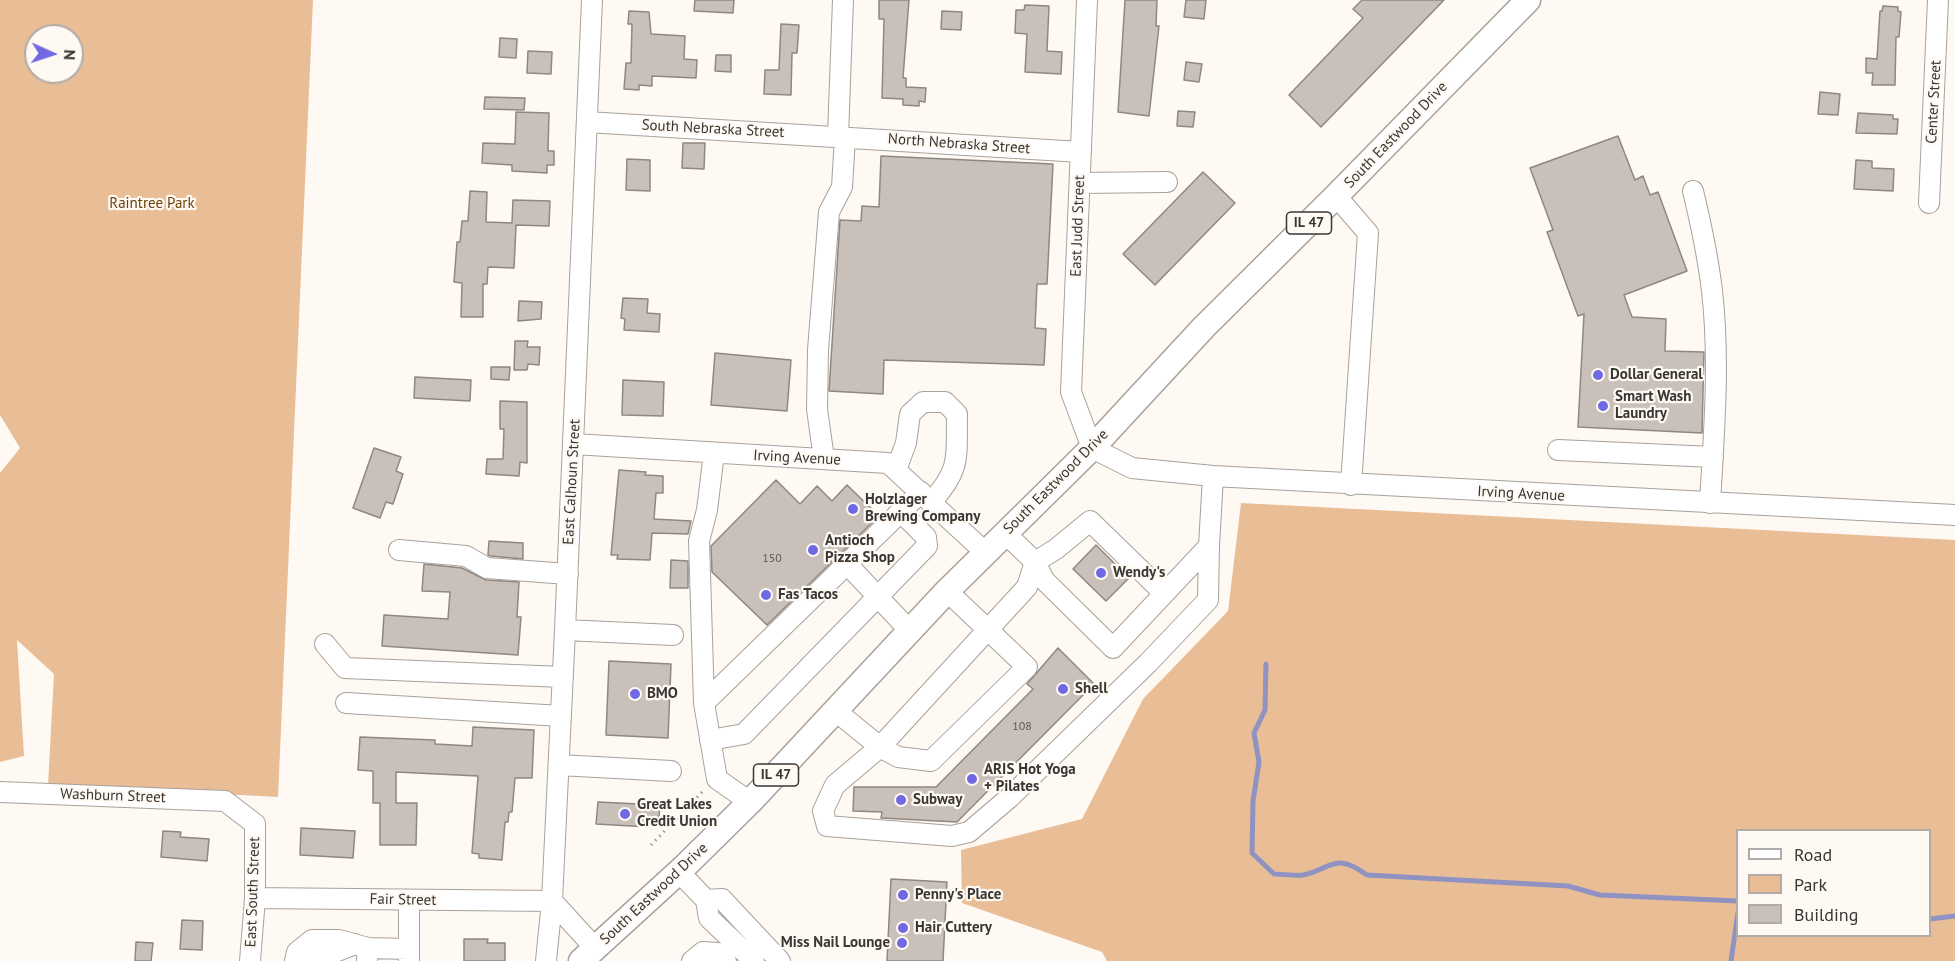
<!DOCTYPE html>
<style>
body{margin:0}
#map{position:relative;width:1955px;height:961px;overflow:hidden;background:#fff9f3;font-family:"PT Sans",sans-serif}
canvas{display:block}
.legend{position:absolute;left:1736px;top:829px;width:195px;height:108px;box-sizing:border-box;background:#fff9f3;border:2px solid #b0aba7;margin:0;padding:8px 10px;list-style:none;font-size:18px;color:#393634}
.legend li{display:flex;align-items:center;gap:12px;height:30px}
.legend b{width:30px;border:2px solid #b0aba7}
.north{position:absolute;left:24px;top:24px;width:60px;height:60px;box-sizing:border-box;background:#fff9f3;border:2px solid #b0aba7;border-radius:50%;rotate:93deg;font-size:16px;font-weight:700;line-height:24px;text-align:center;color:#393634}
.north::after{content:'';display:block;margin:auto;width:21px;height:27px;background:#7169e4;clip-path:polygon(50% 0,100% 100%,50% 72%,0 100%)}
</style>
<div id="map">
<canvas width="1955" height="961"></canvas>
<ul class="legend">
<li><b style="height:8px;background:#fff"></b>Road</li>
<li><b style="height:16px;background:#e9be97"></b>Park</li>
<li><b style="height:16px;background:#c8c0b9"></b>Building</li>
</ul>
<div class="north">N</div>
</div>
<script>
const c = document.querySelector('canvas').getContext('2d');
c.lineJoin = 'round';
function fillPath(path, color) {
  c.fillStyle = color;
  c.fill(path, 'evenodd');
}
function stroke(path, color, width, dash) {
  c.strokeStyle = color;
  c.lineWidth = width;
  c.lineCap = dash ? 'butt' : 'round';
  c.setLineDash(dash || []);
  c.stroke(path);
}
function write(font, color, halo, rows, align = 'center') {
  c.font = font + ' "PT Sans",sans-serif';
  c.lineWidth = 4.5;
  c.setLineDash([]);
  c.textBaseline = 'middle';
  c.strokeStyle = halo;
  c.fillStyle = color;
  for (const [text, x, y, turn = 0] of rows) {
    c.save();
    c.translate(x, y);
    c.rotate((+turn || 0) * Math.PI / 180);
    c.textAlign = isNaN(turn) ? turn : align;
    if (halo) c.strokeText(text, 0, 0);
    c.fillText(text, 0, 0);
    c.restore();
  }
}
fillPath(new Path2D(`
 M0,0h313l-35,797 -230,-12 6,-111 -37,-34 7,116 -24,6v-289l20,-25 -20,-33zM36,36h36v36h-36z
 M1241,503l714,37v421h-848l-5,-9 -140,-49 -1,-53 121,-31 61,-120 85,-88zM1738,830h192v106h-192z`), '#e9be97');
stroke(new Path2D(`
 M1266,664l-1,46 -11,23 5,29 -6,39 -1,52 22,21c9,0 21,2 29,1 29,-6 31,-24 64,0l201,11 32,9 138,6
 M1930,919l25,-3
 M1731,961l7,-49`), '#9092c1', 5);
const building = new Path2D(`
 M695,0h39l-1,13 -39,-2z
 M879,0h30l-6,78h3v9l20,1 -1,14 -6,-1v5l-16,-1v-6l-21,-1 2,-79h-5z
 M1125,0h32l-1,26h3l-10,90 -31,-4z
 M1186,0h20l-2,19 -20,-2z
 M1362,0h82l-123,127 -32,-32 74,-77 -10,-9z
 M1025,5l24,1 -2,45 15,1 -1,22 -36,-2 2,-38 -12,-1 1,-23h8z
 M1883,6l15,1v4l3,1 -2,25h-3l-1,48h-23l1,-12h-7v-15l11,1 3,-48h2z
 M629,11l20,1 2,22 34,2 -1,23 13,1 -1,18 -44,-2v10l-13,-1v5l-15,-1 2,-26h5l1,-39h-4z
 M942,11l20,1 -1,18 -20,-1z
 M781,24l18,1 -2,28h-5l-1,42 -27,-1 1,-24h14z
 M500,38l17,1 -1,19 -17,-1z
 M528,51l24,1 -1,22 -24,-1z
 M716,55h15v17l-16,-1z
 M1186,62l16,2 -3,18 -15,-2z
 M1820,92l20,2 -2,21 -20,-1z
 M485,97l40,1 -1,12 -40,-1z
 M1178,111l17,1 -2,15 -16,-1z
 M516,112l33,1 -1,38h6v14h-7v8l-35,-2v-6l-30,-2 1,-20 32,1z
 M1858,113l35,2v4h5l-1,15 -41,-1z
 M1618,136l17,44 8,-4 7,19 8,-3 29,79 -63,24 8,22 34,2 -1,32 39,1 -2,81 -124,-6 6,-113 -6,2 -31,-84 6,-2 -23,-62z
 M683,143h22l-1,26 -22,-1z
 M881,156l172,8 -6,120h-10l-2,44 11,1 -2,36 -160,-5 -1,34 -54,-3 11,-171 21,1 1,-15 17,1z
 M627,159l23,1v31l-24,-1z
 M1856,160l16,1v7l22,1 -1,22 -39,-2z
 M1203,172l32,31 -80,82 -32,-31z
 M470,191l17,1 -1,30 26,1 1,-23 37,1 -1,25 -33,-1 -2,43 -26,-1 -1,17h-4v33h-22l1,-34 -8,-1 3,-40h3l2,-21h6z
 M623,298l25,1 -1,14 13,1 -1,18 -35,-2 1,-11 -4,-1z
 M519,301l23,1 -1,17 -23,2z
 M515,341h13l-1,6h13l-1,18 -11,-1 -1,6h-13z
 M715,353l76,7 -4,51 -76,-6z
 M491,367h19l-1,13 -18,-1z
 M415,377l56,3 -1,21 -56,-3z
 M623,380l41,2 -1,34 -41,-1z
 M500,401l27,1v61l-7,-1 -1,14 -33,-2 1,-15h16l1,-30h-4z
 M374,448l27,9 -5,14 7,3 -10,30 -7,-2 -6,16 -27,-10z
 M619,470l27,2 -1,3 18,1v17h-7l-2,26 37,2 -3,13 -36,-1 -2,27 -33,-1 1,-4h-7z
 M776,480l24,24 17,-18 15,15 15,-16 32,31 -112,109 -55,-53 -1,-26z
 M489,541l34,2v16l-32,-3 -3,-1z
 M1096,545l33,33 -23,23 -33,-32z
 M671,560l17,1v27h-18z
 M424,564l38,4 24,12 33,2 -2,35h4l-3,38 -136,-9 2,-31 64,4 2,-27 -28,-1z
 M1058,648l36,36 -137,138 -76,-4 1,-6 -29,-1 1,-24h82l97,-98 -6,-5z
 M609,661l62,3 -3,74 -62,-3z
 M473,727l61,3 -2,48h-17l-3,34h-3l-1,10h-3l-3,38 -23,-2v-4l-7,-1 6,-77 -82,-4v31h21l-1,42h-36v-42h-7v-32l-15,-1 2,-33 75,3v4l37,2z
 M598,802l62,3 -1,11 -10,11 -53,-3z
 M301,828l54,3 -2,27 -53,-3z
 M163,831l18,1 -1,5 29,2 -2,22 -46,-4z
 M891,879l56,3 -4,79h-56z
 M182,920l21,1 -1,29 -22,-1z
 M464,939h24l-1,4h18v18h-41z
 M136,942l17,1 -2,18h-16z`);
fillPath(building, '#c8c0b9');
stroke(building, '#8f8781', 1.5);
const minor = new Path2D(`
 M1087,0l-16,392 21,56 40,20 81,8 742,39
 M587,122l494,30
 M838,136l5,-136
 M1080,183l87,-1
 M1693,191c8,33 15,66 19,100 8,69 2,142 -2,212
 M1336,196l32,37 -17,252
 M1929,203l9,-203
 M574,444l314,19 98,90
 M1558,450l155,7
 M824,459l-7,-50 1,-59 11,-138 13,-25 3,-50
 M896,470l10,-27 4,-29 13,-12h22l12,12c-1,42 5,54 -25,87
 M1005,533l30,29 9,18 69,68 96,-102 4,-70
 M399,550l67,6 21,12 81,6
 M847,564l64,68
 M947,591l80,76 -96,94 -33,-4 -18,-10 147,-160 8,-25 21,-13 34,-28 74,72
 M565,630l108,5
 M325,644l20,24 218,9
 M346,703l215,13
 M704,703l-5,-162 8,-31 7,-57
 M837,712l43,35 -45,38 -12,26 4,15 125,10 17,-4 40,-34 139,-135 60,-63 1,-54
 M710,740l34,-6 183,-188 -1,-9 -25,-25
 M559,765l112,6
 M0,792l225,9 30,23v74l-5,63
 M750,802l-33,-23 -13,-76 217,-211
 M679,872l27,28 3,18 45,43
 M255,898l297,3
 M706,900l16,-1 58,62
 M552,901l43,47
 M409,949v-49
 M367,960l1,-12 41,1v12
 M295,961l2,-9 15,-12h27l29,8
 M312,961l43,-17
 M546,961l6,-60 13,-271 27,-630
 M692,961l11,-9 15,1 8,8`);
const major = new Path2D(`
 M581,961l102,-93 67,-66 197,-211 145,-143 112,-121 132,-131 192,-196`);
stroke(minor, '#a8a19b', 22);
stroke(major, '#a8a19b', 27);
stroke(new Path2D(`
 M651,845l53,-55`), '#a09c97', 3, [1.5, 4.5]);
stroke(minor, '#fff', 20);
stroke(major, '#fff', 24);
for (const [x, y, r, color] of [
 [1598,375,6,"#7169e4"],
 [1603,406,6,"#7169e4"],
 [853,509,6,"#7169e4"],
 [813,550,6,"#7169e4"],
 [1101,573,6,"#7169e4"],
 [766,595,6,"#7169e4"],
 [1063,689,6,"#7169e4"],
 [635,694,6,"#7169e4"],
 [972,779,6,"#7169e4"],
 [901,800,6,"#7169e4"],
 [625,814,6,"#7169e4"],
 [903,895,6,"#7169e4"],
 [903,928,6,"#7169e4"],
 [902,943,6,"#7169e4"]
]) {
  const dot = new Path2D();
  dot.arc(x, y, r, 0, 2 * Math.PI);
  c.fillStyle = color;
  c.fill(dot);
  stroke(dot, '#fff9f3', 2);
}
write('12px', '#5d5855', null, [
 ["150",772,559],
 ["108",1022,727]
]);
for (const [x, y, w] of [
 [1309,223,45],
 [776,775,45]
]) {
  const box = new Path2D();
  box.roundRect(x - w / 2, y - 11, w, 22, 4.5);
  c.fillStyle = '#fff9f3';
  c.fill(box);
  stroke(box, '#393634', 1.5);
}
write('bold 14px', '#393634', null, [
 ["IL 47",1309,223],
 ["IL 47",776,775]
]);
write('15px', '#393634', '#fff9f3', [
 ["Center Street",1934,102,-87],
 ["South Nebraska Street",713,129,3],
 ["South Eastwood Drive",1396,135,-46],
 ["North Nebraska Street",959,144,4],
 ["East Judd Street",1078,226,-88],
 ["Irving Avenue",797,458,3],
 ["East Calhoun Street",572,482,-87],
 ["South Eastwood Drive",1056,482,-45],
 ["Irving Avenue",1521,494,3],
 ["Washburn Street",113,796,2],
 ["East South Street",253,892,-88],
 ["South Eastwood Drive",654,894,-43],
 ["Fair Street",403,900,1]
]);
write('15px', '#6e4109', '#fff9f3', [
 ["Raintree Park",152,204]
]);
write('bold 15px', '#393634', '#fff9f3', [
 ["Dollar General",1610,375],
 ["Smart Wash",1615,397],
 ["Laundry",1615,414],
 ["Holzlager",865,500],
 ["Brewing Company",865,517],
 ["Antioch",825,541],
 ["Pizza Shop",825,558],
 ["Wendy's",1113,573],
 ["Fas Tacos",778,595],
 ["Shell",1075,689],
 ["BMO",647,694],
 ["ARIS Hot Yoga",984,770],
 ["+ Pilates",984,787],
 ["Subway",913,800],
 ["Great Lakes",637,805],
 ["Credit Union",637,822],
 ["Penny's Place",915,895],
 ["Hair Cuttery",915,928],
 ["Miss Nail Lounge",890,943,"right"]
], 'left');
</script>
